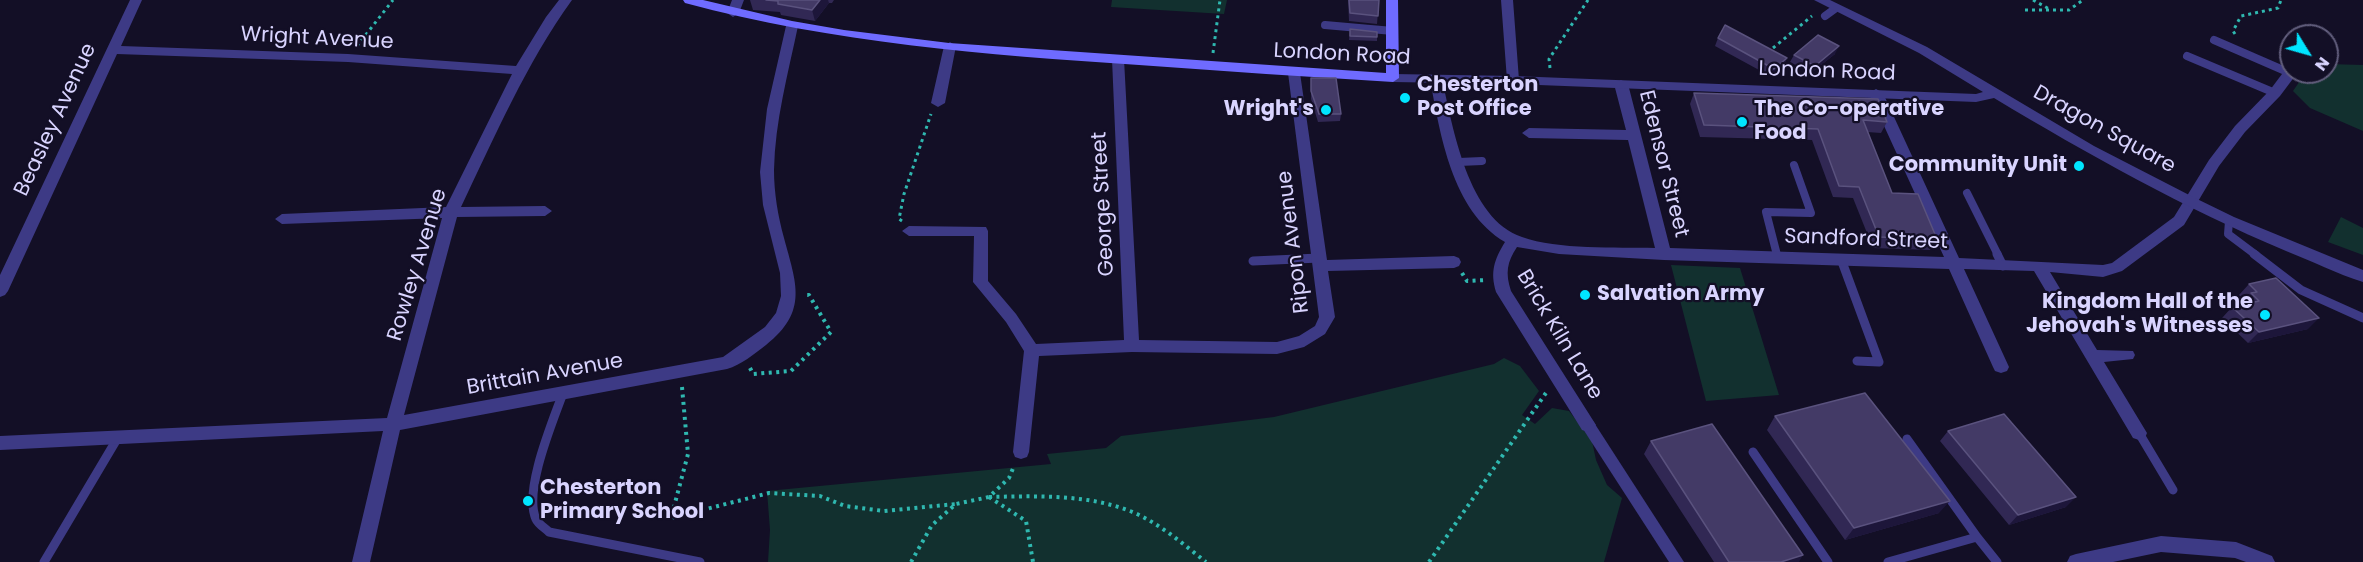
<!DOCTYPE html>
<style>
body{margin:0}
#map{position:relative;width:2363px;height:562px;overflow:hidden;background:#130f26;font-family:Poppins,sans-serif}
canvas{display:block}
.north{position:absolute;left:2279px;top:24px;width:60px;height:60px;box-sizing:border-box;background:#130f26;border:2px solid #625e7d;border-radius:50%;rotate:127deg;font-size:16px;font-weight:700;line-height:24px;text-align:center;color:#d9d4ff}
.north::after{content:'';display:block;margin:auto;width:21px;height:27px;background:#00e5ff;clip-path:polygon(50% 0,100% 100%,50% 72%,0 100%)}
</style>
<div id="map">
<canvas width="2363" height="562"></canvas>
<div class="north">N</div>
</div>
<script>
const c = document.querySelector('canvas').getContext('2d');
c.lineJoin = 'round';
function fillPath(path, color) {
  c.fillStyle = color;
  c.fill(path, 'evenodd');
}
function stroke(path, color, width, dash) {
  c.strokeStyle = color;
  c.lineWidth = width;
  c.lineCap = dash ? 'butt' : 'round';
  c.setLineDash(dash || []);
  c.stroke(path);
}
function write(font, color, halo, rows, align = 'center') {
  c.font = font + ' Poppins,sans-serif';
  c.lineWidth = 4.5;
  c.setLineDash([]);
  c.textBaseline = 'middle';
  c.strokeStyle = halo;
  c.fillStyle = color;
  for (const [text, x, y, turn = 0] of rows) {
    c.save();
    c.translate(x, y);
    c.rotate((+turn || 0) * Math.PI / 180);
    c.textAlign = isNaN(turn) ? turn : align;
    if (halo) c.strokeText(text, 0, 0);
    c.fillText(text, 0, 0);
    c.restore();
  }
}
fillPath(new Path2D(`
 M1112,0h115l-3,14 -113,-7z
 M2327,64l36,1v66l-53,-23 -17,-17 13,-19h21z
 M2341,217l22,11v27l-35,-13z
 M1671,265l69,3 39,127 -73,6z
 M1504,358l16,8 19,25 -17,24 13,9 17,-16 17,3 23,30 4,19 11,25 15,13 -18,64h-836l2,-32 -3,-39 284,-27 -4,-10 59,-6 15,-12 153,-19 220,-53z`), '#12302f');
stroke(new Path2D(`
 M2033,0l18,10
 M2025,10h44l14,-10
 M2235,34l-2,-3 8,-15 37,-8 3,-8
 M357,46l36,-46
 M1773,48l39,-32
 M1213,53l7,-53
 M1550,68l-1,-9 39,-59
 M902,221l-3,-2 5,-25 27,-80`), '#2fb8b0', 3, [3, 4]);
stroke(new Path2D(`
 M1462,273l5,8 19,-1
 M750,368l3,6 38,-3 40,-39 -22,-37h-5
 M682,387l6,67 -17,64 98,-25 51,3 25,10 39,5 72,-7
 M989,497c47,-1 97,-3 141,14 28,11 53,33 76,51
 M989,497l37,24 7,41
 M911,562l21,-37 24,-21 33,-7 20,-19 5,-12
 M1429,562l119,-172`), '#2fb8b0', 4, [3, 4.5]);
stroke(new Path2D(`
 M1825,16l11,-8
 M1325,25l68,6
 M2214,40l76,33
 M2187,56l88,37
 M1459,162l23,-1
 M1967,193l31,62
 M2229,221l-1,13 28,21
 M1777,255l-11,-43 45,1 -17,-48`), '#3d3a85', 8);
stroke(new Path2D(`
 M1776,254l1,3
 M1997,254l6,12
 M2254,254l47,36 62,28
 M1841,259l38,103 -22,-1
 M1253,261l66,-3
 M563,393c-10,28 -40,98 -27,126 2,5 9,9 13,13l151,30
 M2139,433l34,57
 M1907,439l70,98
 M1753,452l75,110
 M44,562l73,-123
 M1888,562l89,-25 20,25`), '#3d3a85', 9);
fillPath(new Path2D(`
 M1588,420l5,1 91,141h-15l-86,-133 -2,-4 2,-4z`), '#3d3a85');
fillPath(new Path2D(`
 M130,0h12l-21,46 227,8 168,12 30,-49 13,-17h13c-46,64 -77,136 -111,207l84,-1 7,5 -7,5 -88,1 -53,198 319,-58 42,-30 11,-14 5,-17 -1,-23 -17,-68 -3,-33 7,-63 19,-83 6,-4 4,1 2,3c-10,48 -23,95 -24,144 0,23 4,46 10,68 12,45 25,73 -18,107 -12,9 -25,20 -39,24l-327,61 -30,132h-18l31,-131 -383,19v-14l387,-18 55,-200 -160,6 -7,-5 7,-5 164,-7 66,-133 -164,-12 -231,-8 -109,237 -3,4 -5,2v-22z
 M732,0h12l-5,13 -6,4 -6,-4z
 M1501,0h12l6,80 -6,4 -6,-4z
 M950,42l6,4 -11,57 -7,4 -7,-4 13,-57z
 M1118,55l6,4 15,281 138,2 22,-6 16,-10 4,-9 -31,-244 6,-4 6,4 27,187 127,-4 5,2 2,4 -2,4 -5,2 -126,3 7,46 -10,17 -21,13 -27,7 -145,-2 -93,4 -10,96 -2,5 -6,2 -6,-2 -2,-5 11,-101 -18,-29 -33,-40 1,-46h-65l-7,-5 7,-5 77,1 2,4v50l28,33 20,30 88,-4 -12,-281z
 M2291,69v3l5,1 -1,3 -15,20 -35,36 -26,34 -35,59 -62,46 -19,6 -53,-5 47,78 36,1 2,4 -2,4 -29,3 43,71 -2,5 -6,2 -6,-2 -99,-167 -70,-2 45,98 -2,4 -6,2 -6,-2 -2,-4 -44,-98 -285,-9 -105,-6 -42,-7c-10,15 -12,26 -6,44l85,134 -2,5 -6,2 -6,-2 -86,-138c-6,-20 -2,-32 9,-50 -53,-31 -65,-108 -75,-163l6,-4 6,4c11,49 26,140 80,158 36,13 94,10 133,11l-27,-108 -99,-2 -7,-5 7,-5 97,2 -12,-46 7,-4 7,4 42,164 274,9 -75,-164 7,-4 7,4 76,165 144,7 9,-2 62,-46 35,-57 26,-34 35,-36 15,-20z
 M2161,536l75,6 36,14 3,6h-29l-11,-4 -74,-6 -48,10h-46l3,-6 6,-2z`), '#3d3a85');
fillPath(new Path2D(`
 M1814,0h16l97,47 167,99 101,52 39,19 129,53v12c-26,-8 -51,-21 -77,-31 -102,-43 -197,-96 -292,-153l-18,4 -463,-18 -120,-2 -6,-4 6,-4 120,2 463,18 7,-2 -64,-39z`), '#3d3a85');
fillPath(new Path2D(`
 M683,0h20l89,21 52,9 105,13 437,30v-73h12l1,78 -6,4c-85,-5 -169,-11 -254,-17 -154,-10 -305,-22 -454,-62z`), '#6f6bff');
fillPath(new Path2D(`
 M750,0h84l-2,3h-3l-14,18 -34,-6 -1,-3 -27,-2z
 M1348,0h31l-2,24 -28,-3z
 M1350,29l27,3v9l-28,-1z
 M1718,38l69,20 -4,8 -13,10 -55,-30z
 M1835,54l-24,19 -21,-11 4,-7z
 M1311,78l30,36 -1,7 -22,1 -7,-23z
 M1694,93l193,29 -6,11 -14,-1 25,61 45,46 -7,11 -57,-2 -20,-50 -20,-1 -21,-57 -112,-3 -10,-33z
 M2249,284l59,45 -60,14 -26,-25 10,-11 10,-2 -1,-1 3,-4 -5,-5z
 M1775,416l164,97 -94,27 -78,-110z
 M1948,431l118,76 -57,18 -69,-84z
 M1651,441l148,121h-85l-70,-108z`), '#312854');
fillPath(new Path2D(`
 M820,0h8l1,3 -14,18 -3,-11z
 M1839,46l-4,8 -24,19 4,-7z
 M1787,58l-4,8 -13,10 4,-7z
 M2319,318l-11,11 -60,14 11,-11z
 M2076,497l-10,10 -57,18 9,-10z
 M1950,501l-11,12 -94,27 9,-12z
 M1803,555l-4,7h-18z`), '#1d163a');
const building = new Path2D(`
 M766,0h54l-8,10 -34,-6v-3z
 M1349,0h30l-1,16 -28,-3z
 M1725,25l62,33 -13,11 -56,-31z
 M1350,29l27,3v5l-27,-1z
 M1818,35l21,11 -24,20 -21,-11z
 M1311,78h25l5,36h-22l-8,-23z
 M1694,93l184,6 9,23 -24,-2 29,73 26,1 19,45 -58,-2 -20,-50 -20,-1 -21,-57 -114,-4z
 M2276,278l43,40 -60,14 -27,-25 27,-6 -8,-8 6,-1 -8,-8z
 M1865,393l85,108 -96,27 -79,-112z
 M2004,414l72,83 -58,18 -70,-84z
 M1712,424l91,131 -22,7h-52l-78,-121z`);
fillPath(building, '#433a66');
stroke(building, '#5a527e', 1.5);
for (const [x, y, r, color] of [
 [1405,98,6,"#00e5ff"],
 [1326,110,6,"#00e5ff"],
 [1742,122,6,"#00e5ff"],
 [2079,166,6,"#00e5ff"],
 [1585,295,6,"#00e5ff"],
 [2265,315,6,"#00e5ff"],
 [528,501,6,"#00e5ff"]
]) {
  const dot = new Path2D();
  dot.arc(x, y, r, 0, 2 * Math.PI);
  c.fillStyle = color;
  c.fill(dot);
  stroke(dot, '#130f26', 2);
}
write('21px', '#d9d4ff', '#130f26', [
 ["Wright Avenue",317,39,3],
 ["London Road",1342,55,3],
 ["London Road",1827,72,2],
 ["Beasley Avenue",56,120,-65],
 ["Dragon Square",2104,130,29],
 ["Edensor Street",1663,164,76],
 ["George Street",1104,204,-93],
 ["Sandford Street",1866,240,2],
 ["Ripon Avenue",1294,242,-97],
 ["Rowley Avenue",418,265,-73],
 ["Brick Kiln Lane",1559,335,59],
 ["Brittain Avenue",545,375,-10]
]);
write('bold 21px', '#d9d4ff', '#130f26', [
 ["Chesterton",1417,86],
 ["Post Office",1417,110],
 ["Wright's",1314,110,"right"],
 ["The Co-operative",1754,110],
 ["Food",1754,134],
 ["Community Unit",2067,166,"right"],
 ["Salvation Army",1597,295],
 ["Kingdom Hall of the",2253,303,"right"],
 ["Jehovah's Witnesses",2253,327,"right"],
 ["Chesterton",540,489],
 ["Primary School",540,513]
], 'left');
</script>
